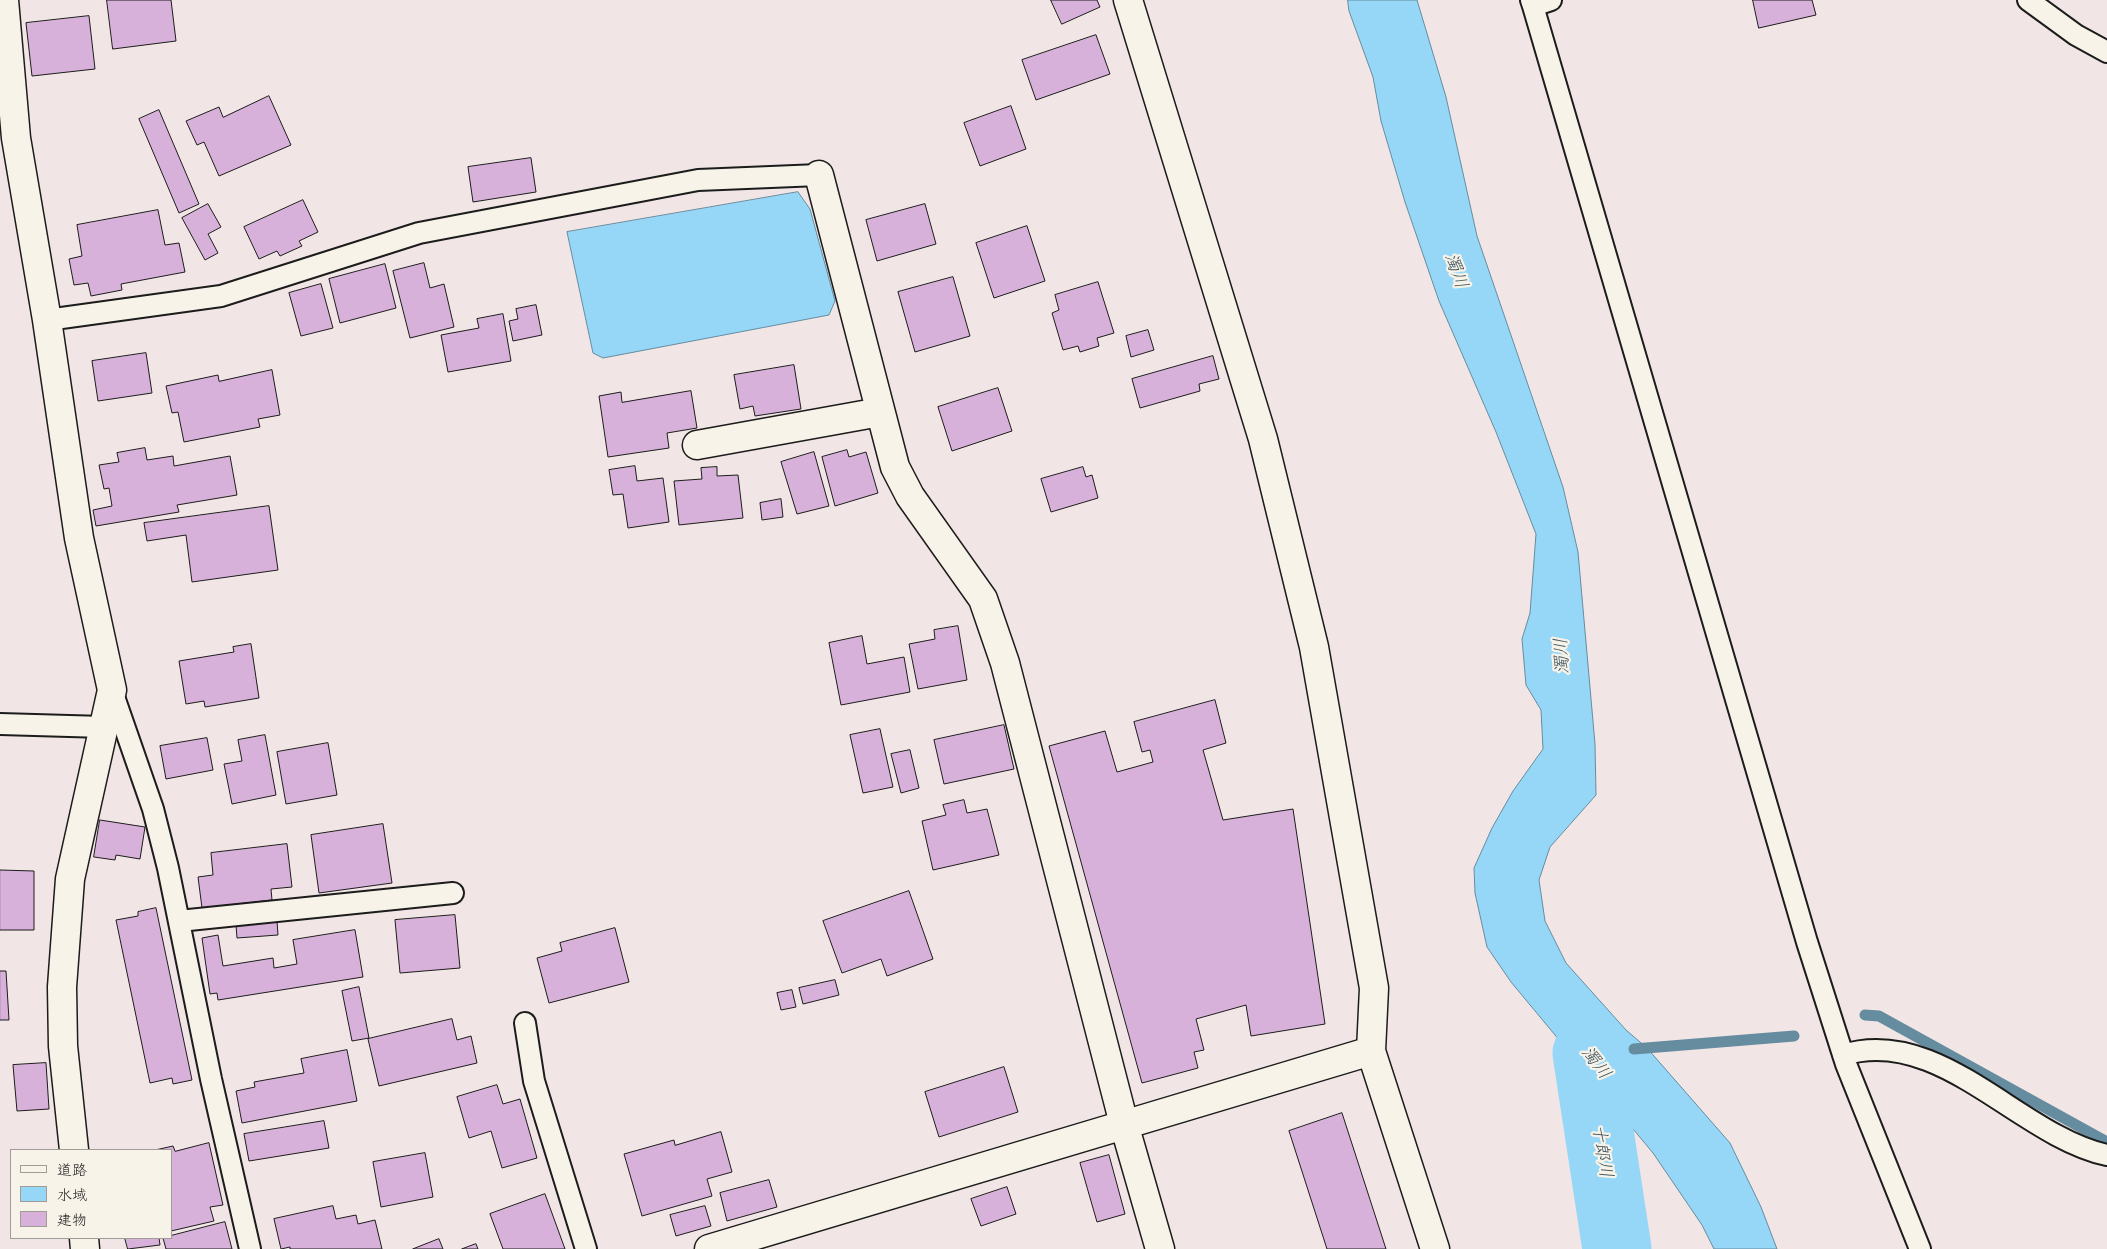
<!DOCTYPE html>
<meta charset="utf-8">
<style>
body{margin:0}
#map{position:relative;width:2107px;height:1249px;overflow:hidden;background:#f1e6e5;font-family:"Comic Neue","Klee One",sans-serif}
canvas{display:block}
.legend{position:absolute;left:10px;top:1149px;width:162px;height:90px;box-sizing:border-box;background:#f7f3e8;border:1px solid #9f9d96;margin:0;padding:6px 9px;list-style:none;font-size:15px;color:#1c1c1c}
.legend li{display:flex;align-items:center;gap:10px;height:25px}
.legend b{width:25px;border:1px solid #9f9d96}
</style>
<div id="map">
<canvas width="2107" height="1249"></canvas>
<ul class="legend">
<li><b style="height:6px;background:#f7f3e8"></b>道路</li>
<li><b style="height:14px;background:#96d6f7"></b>水域</li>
<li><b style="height:14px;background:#d8b1da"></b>建物</li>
</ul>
</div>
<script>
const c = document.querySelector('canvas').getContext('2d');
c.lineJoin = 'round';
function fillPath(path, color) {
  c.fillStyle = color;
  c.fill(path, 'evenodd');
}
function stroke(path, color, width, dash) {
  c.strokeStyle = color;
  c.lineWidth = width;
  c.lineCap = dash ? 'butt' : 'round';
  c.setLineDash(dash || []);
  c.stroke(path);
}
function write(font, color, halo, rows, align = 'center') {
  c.font = font + ' "Comic Neue","Klee One",sans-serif';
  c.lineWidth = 4.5;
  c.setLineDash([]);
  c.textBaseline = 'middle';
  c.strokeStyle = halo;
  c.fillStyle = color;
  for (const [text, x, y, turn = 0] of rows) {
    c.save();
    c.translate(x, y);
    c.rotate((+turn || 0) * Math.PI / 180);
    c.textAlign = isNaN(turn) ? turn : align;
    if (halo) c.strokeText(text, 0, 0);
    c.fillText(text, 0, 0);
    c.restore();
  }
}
const water = new Path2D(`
 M1348,0h69l29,97 31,139 86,251 15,65 17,192 1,51 -46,52 -11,33 6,41 21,42 60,67 21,18 83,95 31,64 16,42h-63l-12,-24 -49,-72 -142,-171 -24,-35 -12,-54 -1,-25 18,-40 21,-37 30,-42 -2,-39 -15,-25 -4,-46 8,-26 6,-79 -40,-102 -57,-131 -34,-99 -24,-81 -8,-44 -24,-66z
 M798,192l12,17 25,92 -6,14 -226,43 -10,-5 -26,-121z`);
fillPath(water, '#96d6f7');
stroke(water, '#658c9f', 1);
stroke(new Path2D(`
 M1865,1015l14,1 228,126
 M1634,1049l160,-13`), '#658c9f', 11);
stroke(new Path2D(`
 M1587,1053l30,196`), '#96d6f7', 69);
const building = new Path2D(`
 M107,0h64l5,41 -63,8z
 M1051,0h46l3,7 -38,17z
 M1753,0h59l4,15 -57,13z
 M89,16l6,53 -63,7 -6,-53z
 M1096,35l14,39 -74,26 -14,-40z
 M269,96l22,49 -72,31 -15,-34 -7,3 -11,-24 33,-14 4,10z
 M1011,106l15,43 -46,17 -16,-43z
 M159,110l40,94 -20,9 -40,-94z
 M531,158l5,34 -63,10 -5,-35z
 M303,200l15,32 -19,9 3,5 -22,10 -3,-5 -18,8 -15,-32z
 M208,204l13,23 -13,7 10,19 -13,7 -23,-42z
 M925,204l11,40 -59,17 -11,-41z
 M158,210l7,35 14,-2 6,29 -64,12 1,6 -31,6 -3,-13 -14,2 -5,-26 13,-3 -5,-31z
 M1027,226l18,55 -51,17 -18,-55z
 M424,263l6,25 14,-4 10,43 -44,11 -17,-67z
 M385,264l11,44 -56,15 -11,-44z
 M953,277l17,59 -55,16 -17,-60z
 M1098,282l16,51 -17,5 2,8 -19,6 -2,-6 -15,4 -11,-37 7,-3 -4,-15z
 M321,284l12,44 -32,8 -12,-43z
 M536,305l6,30 -29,6 -4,-20 9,-2 -2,-10z
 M503,314l8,47 -63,11 -7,-37 38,-7 -2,-9z
 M1148,330l6,20 -23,7 -5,-21z
 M146,353l6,40 -54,8 -6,-40z
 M1213,356l6,23 -20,5 1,7 -60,17 -8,-29z
 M794,365l7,44 -46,7 -2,-10 -13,3 -6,-34z
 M272,370l8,45 -22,4 2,8 -76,15 -6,-30 -6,1 -6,-27 52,-11 1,6z
 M998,388l14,43 -60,20 -14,-44z
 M691,391l6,37 -30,5 2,15 -61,9 -9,-61 22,-4 1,10z
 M145,448l2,12 26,-4 1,10 56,-10 7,39 -60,10 2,7 -83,14 -3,-16 19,-4 -3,-18 -5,1 -5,-24 20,-3 -2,-9z
 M847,450l2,7 17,-5 12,41 -43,13 -13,-49z
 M814,452l15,54 -32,8 -16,-52z
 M635,466l2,15 26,-3 6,44 -41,6 -5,-34 -10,1 -4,-25z
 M717,467v9l21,-1 5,43 -64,7 -5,-44 28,-2 -1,-11z
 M1083,467l3,10 6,-2 6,23 -47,14 -10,-33z
 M781,499l2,18 -21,3 -2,-17z
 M269,506l9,64 -86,12 -6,-47 -39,6 -3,-18z
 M958,626l9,54 -49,9 -9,-45 26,-5 -1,-9z
 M862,636l5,28 37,-7 6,35 -69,13 -12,-62z
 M251,644l8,54 -54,9 -1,-6 -18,3 -7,-43 55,-9 -1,-5z
 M1215,700l11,43 -23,7 20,70 70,-11 32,215 -74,12 -5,-31 -50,14 8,31 -10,2 4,16 -56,15 -93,-337 56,-15 12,41 36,-10 -3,-12 -8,2 -8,-30z
 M1004,725l10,44 -70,15 -10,-44z
 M880,729l13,58 -30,6 -13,-58z
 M265,735l11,60 -44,9 -8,-40 18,-3 -4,-21z
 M207,738l6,32 -47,9 -6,-33z
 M328,743l9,52 -51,9 -9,-52z
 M910,750l9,38 -18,5 -10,-39z
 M964,800l3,13 20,-4 12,46 -66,15 -11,-49 24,-6 -3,-10z
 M100,820l45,7 -5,32 -24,-4 -1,5 -21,-3z
 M383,824l9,59 -73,10 -8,-58z
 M287,844l5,43 -21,2 1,11 -70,8 -4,-31 15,-2 -2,-22z
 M0,870l34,1v59h-34z
 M909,891l24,68 -46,17 -6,-17 -39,14 -19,-52z
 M156,908l36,172 -19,4 -1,-6 -22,5 -34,-163 22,-4v-4z
 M455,915l5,53 -60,5 -5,-53z
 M277,921l1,14 -41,3 -1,-13z
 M615,928l14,54 -80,21 -12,-45 25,-7 -2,-8z
 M355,930l8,47 -145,23 -1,-7 -7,1 -8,-56 16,-3 5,31 50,-8 1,10 23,-4 -4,-24z
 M0,971h6l3,49h-9z
 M835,980l4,15 -36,9 -4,-16z
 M359,987l10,51 -17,3 -10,-50z
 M792,990l4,17 -15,3 -4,-17z
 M452,1019l5,21 14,-4 6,27 -98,23 -11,-47z
 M347,1050l10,51 -115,22 -6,-32 19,-4 -1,-5 50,-9 -3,-14z
 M46,1063l3,46 -32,2 -4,-46z
 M1004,1067l14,45 -79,25 -14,-45z
 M497,1085l6,19 17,-5 17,59 -35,10 -11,-37 -22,7 -12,-41z
 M1342,1113l44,136h-59l-38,-118z
 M324,1121l5,27 -80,13 -5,-27z
 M721,1132l11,40 -25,7 5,17 -70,20 -18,-62 50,-14 1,5z
 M209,1143l14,62 -13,2 4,14 -43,10v-81h-16l18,-4 2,5z
 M425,1153l8,44 -52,10 -8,-45z
 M1109,1155l16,59 -28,8 -17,-59z
 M769,1180l8,27 -50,14 -7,-28z
 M1007,1187l9,27 -35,12 -10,-27z
 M545,1194l20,55h-62l-13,-35z
 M333,1206l3,13 20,-4 2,9 17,-4 7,29h-92v-2l-9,2 -7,-30z
 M705,1206l6,20 -35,10 -6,-21z
 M225,1222l7,27h-66l-3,-11z
 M125,1238h34l1,7 -32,4z
 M439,1239l4,10h-30z
 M476,1244l2,5h-16z`);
fillPath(building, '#d8b1da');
stroke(building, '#1c1c1c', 1);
const lane = new Path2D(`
 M1531,0l2,6 18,-6
 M2028,0l48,35 31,17
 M1533,6l274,936 39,122 74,185
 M47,320l174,-24 198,-63 279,-53 121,-5
 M112,691l41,118 15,59 43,211 39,170
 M0,724l104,3
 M179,921l274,-28
 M525,1023l9,58 52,168
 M1843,1055c97,-30 176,81 264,100`);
const street = new Path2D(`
 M4,0l12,138 31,182 32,218 33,152 -42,189 -8,108 1,59 11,104
 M1128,0l135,439 51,208 60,341 -3,63 64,198
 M819,175l76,292 15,29 73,103 22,64 119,461 36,125
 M697,445l183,-33
 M84,1238l1,11
 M709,1249l662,-198`);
stroke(lane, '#1c1c1c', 24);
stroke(street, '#1c1c1c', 31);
stroke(lane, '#f7f3e8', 20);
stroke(street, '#f7f3e8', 28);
write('italic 18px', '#41545e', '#f7f3e8', [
 ["濁川",1456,271,70],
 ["濁川",1562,656,-93],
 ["濁川",1596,1063,53],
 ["十郎川",1602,1151,81]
]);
</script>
